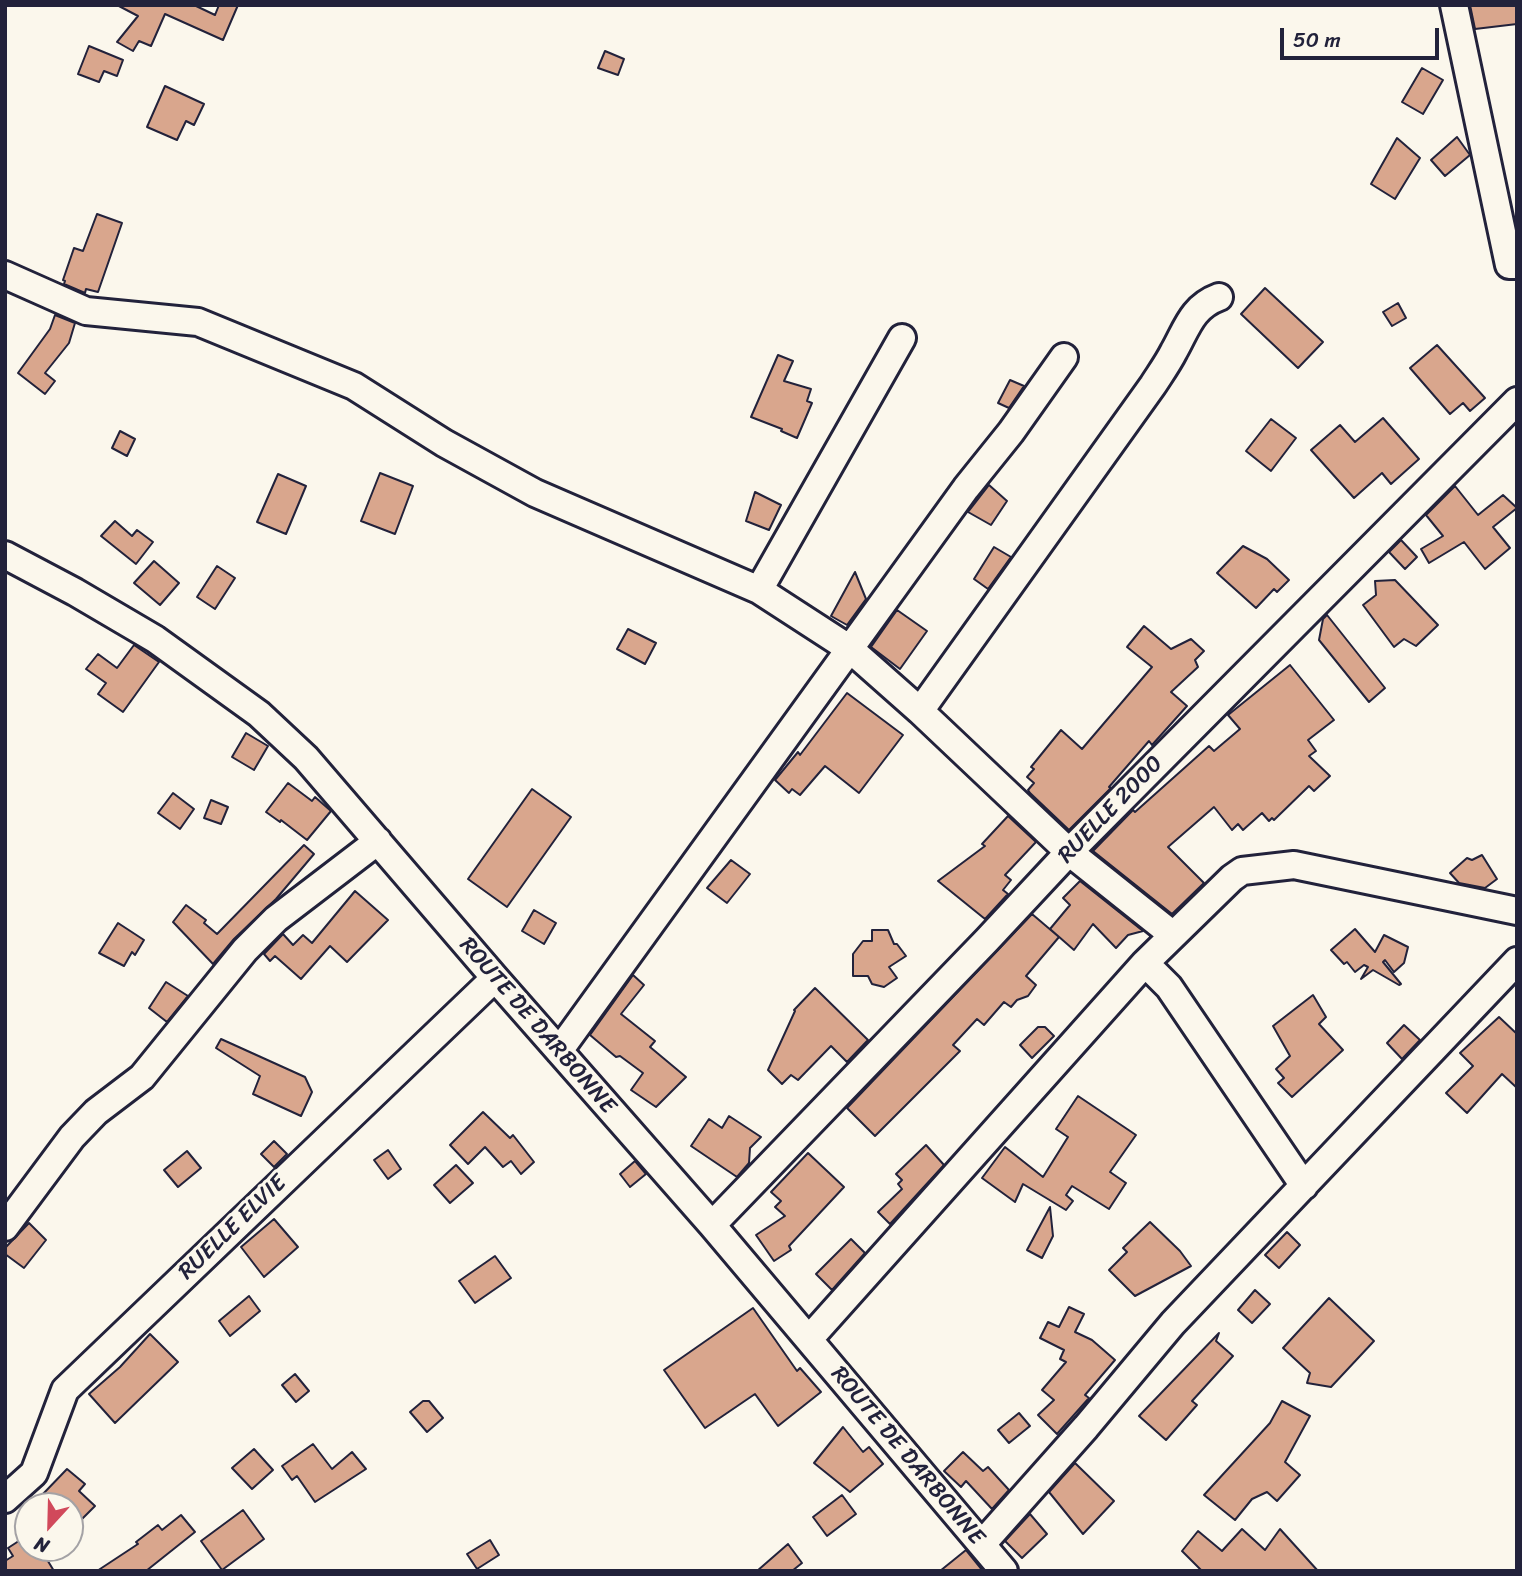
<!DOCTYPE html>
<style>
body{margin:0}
#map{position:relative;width:1522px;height:1576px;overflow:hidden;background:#fbf7ec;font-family:Sriracha,sans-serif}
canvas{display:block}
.frame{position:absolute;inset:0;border:7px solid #22223b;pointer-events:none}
.north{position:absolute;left:14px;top:1492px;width:70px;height:70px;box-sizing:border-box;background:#fbf7ec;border:2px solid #a4a2a5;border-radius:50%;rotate:202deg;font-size:19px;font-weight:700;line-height:28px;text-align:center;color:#22223b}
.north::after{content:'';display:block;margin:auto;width:24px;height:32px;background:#d1495b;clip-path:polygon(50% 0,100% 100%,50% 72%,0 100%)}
.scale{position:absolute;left:1280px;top:28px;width:159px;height:32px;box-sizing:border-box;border:4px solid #22223b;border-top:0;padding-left:9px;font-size:21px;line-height:24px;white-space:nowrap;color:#22223b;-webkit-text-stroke:5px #fbf7ec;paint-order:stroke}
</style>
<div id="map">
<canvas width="1522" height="1576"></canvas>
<div class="frame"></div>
<div class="north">N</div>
<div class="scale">50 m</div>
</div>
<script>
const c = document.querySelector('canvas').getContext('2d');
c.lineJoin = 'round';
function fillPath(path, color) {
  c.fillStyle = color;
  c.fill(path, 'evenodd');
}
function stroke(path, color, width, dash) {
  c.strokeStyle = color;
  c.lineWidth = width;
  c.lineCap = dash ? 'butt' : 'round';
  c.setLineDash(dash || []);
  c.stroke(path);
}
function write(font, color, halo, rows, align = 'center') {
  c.font = font + ' Sriracha,sans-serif';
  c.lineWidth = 6;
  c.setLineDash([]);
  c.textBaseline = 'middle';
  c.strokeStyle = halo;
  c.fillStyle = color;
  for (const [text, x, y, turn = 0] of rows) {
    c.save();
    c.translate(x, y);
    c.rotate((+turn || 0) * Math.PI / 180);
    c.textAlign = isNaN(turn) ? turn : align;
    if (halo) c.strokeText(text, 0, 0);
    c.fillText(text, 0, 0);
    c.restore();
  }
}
const building = new Path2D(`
 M117,5h77l21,10 4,-10h19l-15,35 -58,-26 -14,32 -12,-5 -6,10 -16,-9 21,-26z
 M1470,5h47v19l-42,5z
 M89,46l34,14 -6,16 -13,-5 -5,11 -21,-8z
 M605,51l19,8 -6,16 -20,-7z
 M1422,68l21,12 -20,34 -21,-12z
 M165,86l39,18 -10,21 -8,-4 -9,19 -30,-13z
 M1457,137l13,18 -25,21 -14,-16z
 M1397,138l23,20 -25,41 -24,-15z
 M97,214l25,9 -24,69 -12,-3 -1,4 -21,-9 1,-3 -2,-1 11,-32 9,3z
 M1265,288l58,54 -25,26 -57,-54z
 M1398,303l8,15 -14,8 -9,-14z
 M55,315l20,8 -6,20 -24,30 10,8 -10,13 -27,-21 32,-44z
 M1437,345l48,53 -15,13 -7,-8 -13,11 -40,-46z
 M778,355l15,6 -9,20 27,8 -4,12 5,2 -15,35 -16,-7 1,-2 -31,-12z
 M1010,380l14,6 -15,22 -11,-5z
 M1383,418l36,41 -28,25 -9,-11 -28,25 -43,-48 29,-25 15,17z
 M1271,419l25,19 -25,33 -25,-20z
 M120,431l15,8 -8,17 -15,-8z
 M380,473l33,13 -18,48 -34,-13z
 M278,474l28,12 -20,48 -29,-12z
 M989,485l18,16 -16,24 -23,-13z
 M1455,486l23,29 25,-20 14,13 -24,19 17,21 -25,21 -21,-27 -35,21 -8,-14 22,-13 -17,-21z
 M755,492l26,13 -12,25 -23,-9z
 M115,521l17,15 5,-6 16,12 -17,22 -35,-28z
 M1401,540l16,17 -12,12 -16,-17z
 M1243,546l24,13 22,21 -12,12 -3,-3 -18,19 -39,-35z
 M994,547l17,10 -23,32 -14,-10z
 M154,561l25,22 -19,22 -26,-22z
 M217,566l18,12 -20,31 -18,-12z
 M855,572l11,27 -19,26 -16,-9z
 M1395,580l43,45 -22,21 -12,-7 -10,8 -31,-42 13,-10 -1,-14z
 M897,610l30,21 -27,38 -29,-22z
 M1327,615l58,73 -16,14 -50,-62 4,-21z
 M1144,626l27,23 20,-10 13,12 -9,9 3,7 -27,25 16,14 -35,39 -3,-4 -40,46 2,1 -42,42 -39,-37 -2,-3 6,-7 -7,-6 7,-8 -3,-2 30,-37 21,19 70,-82 -25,-20z
 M628,629l28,14 -11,21 -28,-15z
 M134,645l25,17 -36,50 -25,-18 8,-11 -20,-14 12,-15 19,14z
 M1290,665l44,55 -26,20 8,11 -7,5 21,20 -16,15 -5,-5 -35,34 -2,-2 -3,3 -7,-8 -19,17 -5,-6 -6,6 -18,-23 -46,40 36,36 -32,31 -79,-63 40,-41 2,2 74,-66 5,5 26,-22 -12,-14z
 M847,693l56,42 -44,58 -34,-27 -25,29 -8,-6 -3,4 -14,-13 23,-28 2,3z
 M246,733l22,13 -14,24 -22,-13z
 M288,783l24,18 3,-4 16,14 -24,29 -26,-20 -1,2 -14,-10z
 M532,789l39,28 -64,90 -39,-28z
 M173,793l21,16 -14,20 -22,-16z
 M211,800l17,7 -7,17 -17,-6z
 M1008,816l28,26 -31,33 6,5 -8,10 5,4 -23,25 -47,-38 47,-35 -3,-2z
 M304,845l10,9 -38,45 -42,40 -21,25 -40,-42 13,-17 20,15 -2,3 13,11z
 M1482,855l15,24 -12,9 -26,-5 -9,-10 17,-15 5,2z
 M731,860l19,14 -23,29 -20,-15z
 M1080,881l63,50 -15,4 -12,13 -23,-24 -19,26 -24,-21 20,-24 -7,-7z
 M355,891l33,29 -41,42 -17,-16 -29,33 -26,-23 -5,5 -6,-7 19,-20 10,11 10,-10 9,8z
 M534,910l22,13 -12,21 -22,-13z
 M1032,914l27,23 -33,39 10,9 -8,11 -11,4 -6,7 -7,-5 -20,23 -7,-6 -24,26 7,6 -85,85 -28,-28z
 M118,923l26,17 -9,15 -3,-3 -8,14 -25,-13z
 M1355,929l20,23 9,-17 24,12 -4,16 -10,9 -9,-12 -2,2 18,22 -2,1 -26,-15 -12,9 7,-12 -4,-2 -9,7 -8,-10 -3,2 -13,-14z
 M872,930h16l6,14h3l9,12 -17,11 8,11 -13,9 -12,-3 -4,-8h-15v-22l10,-13h9z
 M633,975l11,10 -23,29 34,27 -5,6 36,30 -30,30 -25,-17 12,-17 -23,-17 -4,1 -26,-22z
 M166,982l22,14 -21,26 -18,-14z
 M815,988l53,52 -21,22 -16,-16 -33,34 -7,-5 -9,9 -14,-14 27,-59 -1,-1z
 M1313,995l13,22 -7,7 24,26 -51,47 -14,-14 6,-5 -8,-9 14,-13 -17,-30z
 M1499,1017l18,17v54l-15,-14 -35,39 -21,-20 27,-27 -13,-13z
 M1404,1025l16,15 -18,19 -15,-16z
 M1038,1027h7l9,9 -22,22 -12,-13z
 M221,1039l84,38 7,15 -11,24 -48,-22 7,-18 -44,-28z
 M1078,1096l58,39 -26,37 16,11 -17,26 -37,-23 -6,9 7,6 -7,9 -43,-26 -8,18 -33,-24 23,-31 38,30 25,-40 -12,-8z
 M483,1112l27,26 3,-3 21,27 -13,12 -10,-13 -8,6 -18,-20 -17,17 -18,-19z
 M729,1116l32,21 -11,11 -1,15 -12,14 -46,-31 18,-27 13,9z
 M274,1141l13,13 -13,13 -13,-13z
 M926,1145l18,20 -54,59 -12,-12 24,-23 -4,-5 4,-4 -6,-6z
 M388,1150l13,19 -13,10 -14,-19z
 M187,1151l14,17 -23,19 -14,-17z
 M808,1153l36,34 -55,59 2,4 -17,11 -18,-26 29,-19 -10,-9 6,-6 -10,-9z
 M635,1161l11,13 -16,13 -10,-13z
 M456,1165l17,18 -23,20 -16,-18z
 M1050,1207l3,29 -11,22 -15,-8z
 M274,1219l24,28 -34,30 -23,-30z
 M1150,1222l30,29 11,15 -56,30 -26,-26 18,-18 -4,-4z
 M29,1223l17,17 -22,28 -19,-14v-6z
 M1287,1232l13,13 -21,23 -14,-13z
 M851,1239l14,14 -33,37 -16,-16z
 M495,1256l16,22 -36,25 -16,-22z
 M1255,1290l15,14 -18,19 -14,-13z
 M249,1296l11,15 -30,25 -11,-15z
 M1329,1298l45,43 -43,46 -24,-4 3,-10 -27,-25z
 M1069,1307l15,7 -9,18 17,8 23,20 -30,35 4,3 -32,36 -19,-19 16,-15 -12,-10 24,-28 -6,-3 4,-9 -24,-12 8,-16 11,5z
 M753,1308l44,63 3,-3 21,24 -43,34 -23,-32 -50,34 -41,-58z
 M1219,1333l-3,8 17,15 -41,45 5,4 -31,35 -27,-24z
 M150,1334l28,28 -63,61 -26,-29 31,-27z
 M295,1374l14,17 -13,11 -14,-17z
 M423,1401h6l14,17 -16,14 -17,-20z
 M1282,1401l28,15 -25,46 15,13 -23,26 -10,-9 -15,7 -17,21 -31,-25 66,-72z
 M1019,1413l11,13 -21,17 -11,-13z
 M843,1427l20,25 6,-5 14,17 -33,28 -36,-29z
 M313,1444l19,25 20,-17 14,17 -51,33 -18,-26 -5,4 -10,-14z
 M254,1449l19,21 -21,19 -20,-21z
 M963,1452l20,19 5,-4 21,23 -17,19 -26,-28 -5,6 -17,-16z
 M1075,1463l39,38 -31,33 -34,-42z
 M67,1469l18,15 -6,7 16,15 -25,25v-25h-16l-12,-11z
 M842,1495l14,19 -29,22 -14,-19z
 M243,1510l21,29 -42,31 -21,-29z
 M1030,1514l17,20 -25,24 -17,-17z
 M181,1515l14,17 -49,39h-49l41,-27 -2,-2 22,-17 4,5z
 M1242,1529l23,21 15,-21 38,42h-116l-20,-20 16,-20 24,20z
 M28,1535v13h12l14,23h-49v-10l8,-5 -5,-8z
 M490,1540l9,15 -22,14 -10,-15z
 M788,1544l14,19 -10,8h-35z
 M966,1550l17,21h-43z`);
fillPath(building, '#d9a68d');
stroke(building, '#22223b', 2);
const minor = new Path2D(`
 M1454,5l55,260h8
 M5,275l81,36 112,11 156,64 90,57 91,50 224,97 91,59 70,62 149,141 104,83
 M5,555l70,37 80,47 104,75 47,44 189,220 217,247 292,346
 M759,590l143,-252
 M920,711l233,-326c7,-11 15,-22 21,-34 13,-23 18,-44 45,-54
 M1145,963l24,24 135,199
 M559,1051l407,-563 45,-56 53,-75
 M712,1225l275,-285 82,-88 448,-451
 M5,1227l67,-90 24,-25 46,-35 103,-127 31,-31 102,-78
 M809,1339l336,-376 87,-85 10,-7 52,-6 223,46
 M5,1499l29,-26 31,-83 430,-412
 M982,1544l104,-117 87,-104 344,-362`);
stroke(minor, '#22223b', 32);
stroke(minor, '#fbf7ec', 26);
write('23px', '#22223b', '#fbf7ec', [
 ["RUELLE 2000",1111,810,-46],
 ["ROUTE DE DARBONNE",537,1026,49],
 ["RUELLE ELVIE",233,1228,-44],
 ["ROUTE DE DARBONNE",907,1456,50]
]);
</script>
